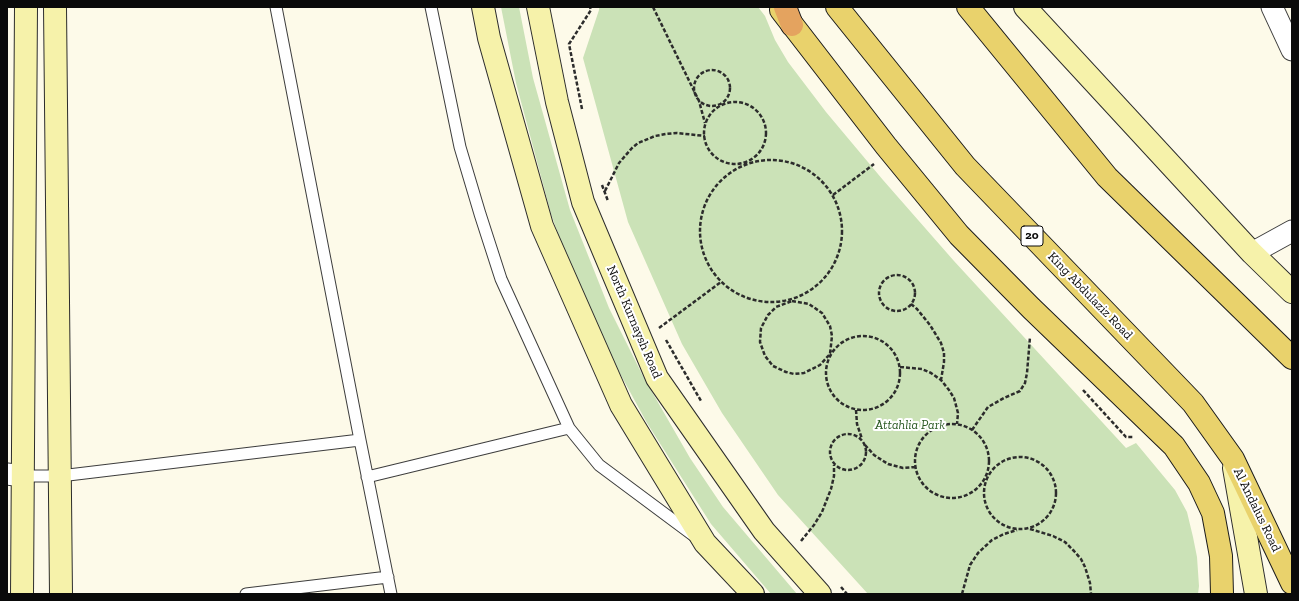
<!DOCTYPE html>
<html>
<head>
<meta charset="utf-8">
<style>
	body { margin:0 }
	#map { position:relative; width:1299px; height:601px; overflow:hidden; background:#fdfae9; font-family:"Zilla Slab",serif }
	canvas { display:block }
	.frame { position:absolute; inset:0; border:8px solid #0a0a0a; pointer-events:none }
</style>
</head>
<body>
<div id="map">
<canvas width="1299" height="601"></canvas>
<div class="frame"></div>
</div>
<script>
const ctx = document.querySelector('canvas').getContext('2d');
ctx.lineJoin = 'round';
function fill(path, color) {
  ctx.fillStyle = color;
  ctx.fill(path, 'evenodd');
}
function shape(rows) {
  const path = new Path2D();
  for (const r of rows) {
    if (r.length === 3) {
      path.moveTo(r[0] + r[2], r[1]);
      path.arc(r[0], r[1], r[2], 0, 2 * Math.PI);
      continue;
    }
    path.moveTo(r[0], r[1]);
    for (let i = 2; i < r.length; i += 2) path.lineTo(r[i], r[i + 1]);
  }
  return path;
}
function trace(path, color, width, dash) {
  ctx.strokeStyle = color;
  ctx.lineWidth = width;
  ctx.lineCap = dash ? 'butt' : 'round';
  ctx.setLineDash(dash || []);
  ctx.stroke(path);
}
function drawText(font, color, halo, rows, align = 'center') {
  ctx.font = font + ' "Zilla Slab",serif';
  ctx.lineWidth = 4;
  ctx.setLineDash([]);
  ctx.textBaseline = 'middle';
  ctx.strokeStyle = halo;
  ctx.fillStyle = color;
  for (const [text, x, y, turn = 0] of rows) {
    ctx.save();
    ctx.translate(x, y);
    ctx.rotate((+turn || 0) * Math.PI / 180);
    ctx.textAlign = isNaN(turn) ? turn : align;
    if (halo) ctx.strokeText(text, 0, 0);
    ctx.fillText(text, 0, 0);
    ctx.restore();
  }
}
fill(shape([
	[501,7,519,7,533,78,570,210,609,308,644,378,690,458,723,507,797,594,771,594,711,524,647,423,612,359,571,270,551,214,516,83],
	[599,7,758,7,765,16,775,40,788,62,826,112,883,180,954,261,1126,448,1136,443,1175,490,1187,512,1193,537,1197,557,1199,586,1198,594,868,594,778,495,722,413,682,344,628,222,583,58,599,10]
]), '#cbe2b7');
const lane = shape([
	[276,7,360,440,391,594],
	[431,7,460,147,480,214,501,279,569,428,599,465,693,535],
	[23,476,60,476,360,440],
	[367,477,569,428],
	[246,594,388,577]
]);
const street = shape([
	[1272,7,1292,50],
	[1252,253,1292,231],
	[7,474,23,476]
]);
const secondary = shape([
	[55,7,61,594],
	[483,7,489,38,542,226,621,405,705,543,753,594],
	[538,7,557,102,583,202,657,378,764,531,820,594],
	[1025,7,1252,253,1292,292],
	[1234,468,1256,594],
	[22,594,26,7]
]);
const primary = shape([
	[837,7,965,166,1193,403,1233,459,1292,583],
	[968,7,1107,177,1292,358],
	[781,10,886,146,959,235,1031,308,1174,446,1199,483,1213,513,1221,556,1222,594]
]);
const highway = shape([
	[785,7,792,25]
]);
trace(lane, '#3d3d3d', 13);
trace(street, '#3d3d3d', 23);
trace(secondary, '#2c2c2c', 24);
trace(primary, '#1b1b1b', 24);
trace(highway, '#1b1b1b', 24);
trace(shape([
	[653,7,699,101,705,123],
	[712,88,18],
	[735,133,31],
	[582,109,569,44,591,10,590,7],
	[771,231,71],
	[602,185,608,201],
	[605,191,619,163,632,148,638,143,655,136,666,134,677,133,705,136],
	[833,195,874,164],
	[897,293,18],
	[792,301,809,304,822,313,830,326,832,336,830,354,820,365,804,373,794,374,786,372,773,366,765,356,760,342,761,328,768,315,776,307,792,301],
	[911,304,917,309,930,325,941,343,944,353,944,362,941,380],
	[659,328,721,282],
	[863,373,37],
	[666,340,701,401],
	[900,367,922,369,931,373,941,380,949,390,954,398,958,413,957,424],
	[1083,390,1126,437,1133,437],
	[856,410,857,424,862,439],
	[952,461,37],
	[972,430,988,407,1004,398,1020,391,1025,383,1027,373,1030,337],
	[848,452,18],
	[865,445,874,455,888,464,903,468,915,467],
	[1020,493,36],
	[1030,529,1053,536,1065,542,1074,551,1081,559,1085,567,1090,583,1091,594],
	[801,541,814,525,822,512,831,489,834,476,834,465],
	[841,587,847,594],
	[962,594,970,565,978,553,992,540,1004,534,1017,530]
]), '#2c2c2c', 2.5, [4, 2]);
trace(lane, '#fff', 11);
trace(street, '#fff', 21);
trace(secondary, '#f6f2aa', 22);
trace(primary, '#e9d26c', 22);
trace(highway, '#e4a35f', 22);
for (const [x, y, w] of [
	[1032,236,22]
]) {
  const box = new Path2D();
  box.roundRect(x - w / 2, y - 10, w, 20, 3);
  ctx.fillStyle = '#fff';
  ctx.fill(box);
  trace(box, '#0a0a0a', 1);
}
drawText('bold 12px', '#0a0a0a', null, [
	["20",1032,236]
]);
drawText('13px', '#0a0a0a', '#fff', [
	["King Abdulaziz Road",1090,296,46],
	["North Kurnaysh Road",634,322,67],
	["Al Andalus Road",1257,510,64]
]);
drawText('italic 13px', '#2a5922', '#fff', [
	["Attahlia Park",910,425]
]);
</script>
</body>
</html>
